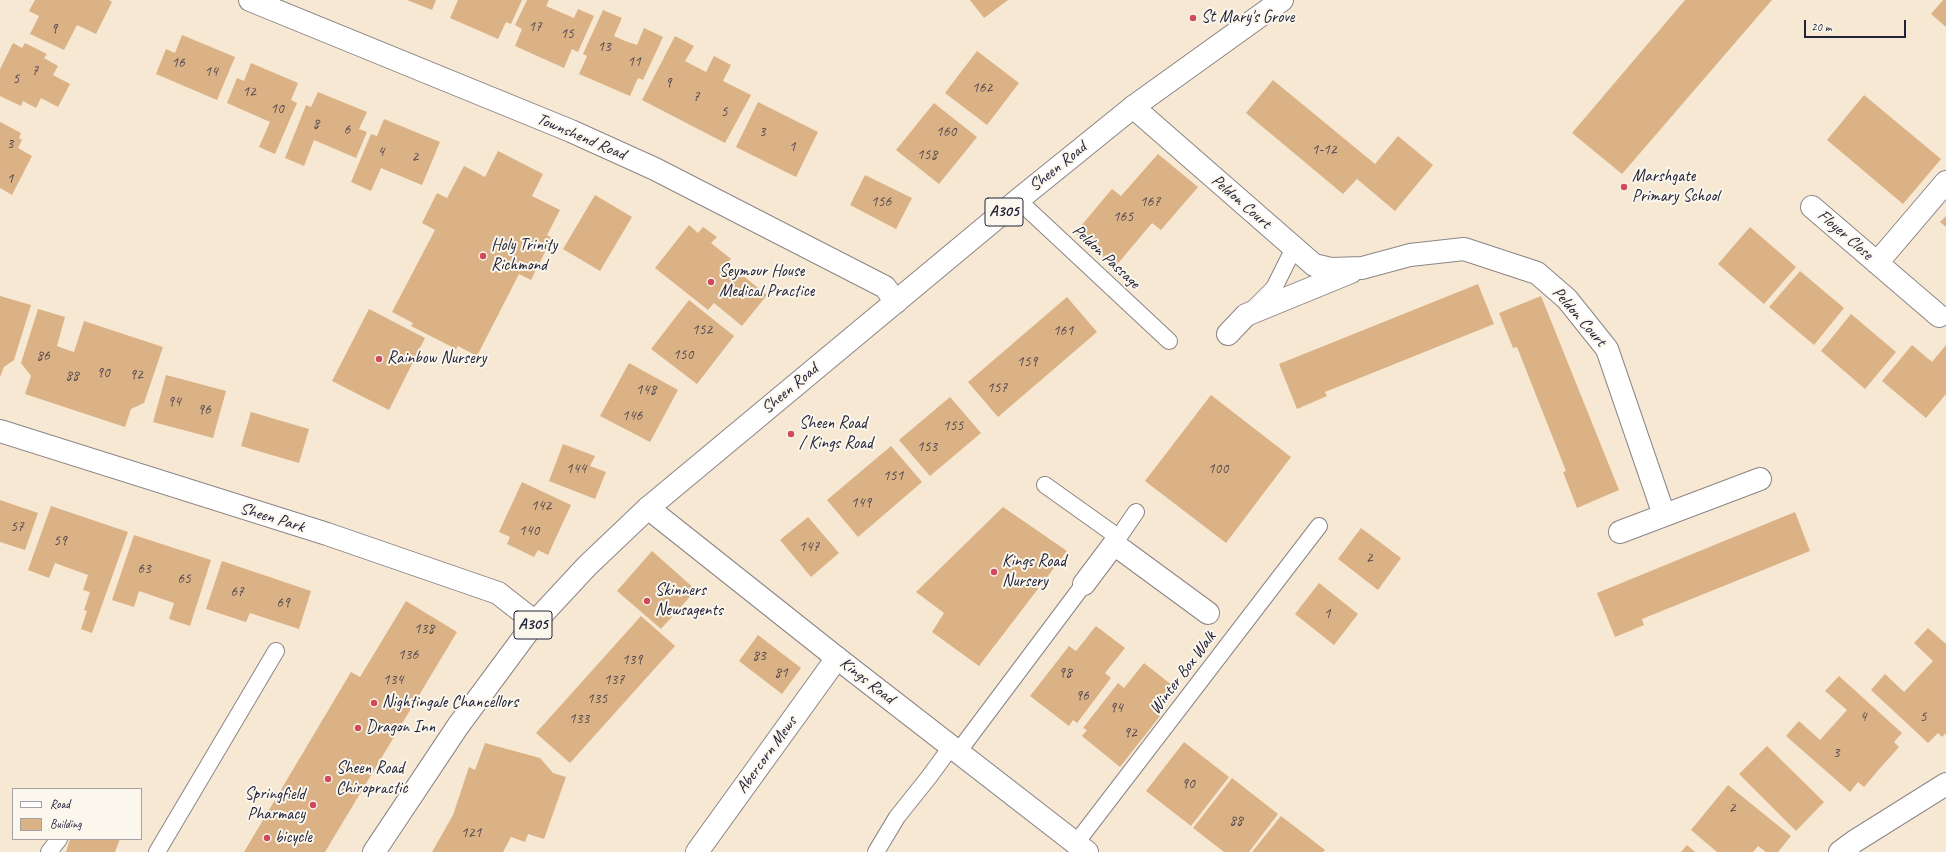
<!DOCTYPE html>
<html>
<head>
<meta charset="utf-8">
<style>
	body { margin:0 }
	#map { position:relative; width:1946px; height:852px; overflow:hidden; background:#f6e8d2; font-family:Caveat,sans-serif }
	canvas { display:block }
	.legend { position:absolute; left:12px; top:788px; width:130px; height:52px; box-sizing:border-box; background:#fbf7ec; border:1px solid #a4a2a5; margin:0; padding:5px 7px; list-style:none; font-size:12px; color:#22223b }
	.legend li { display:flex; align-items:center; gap:8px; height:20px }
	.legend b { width:20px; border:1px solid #a4a2a5 }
	.scale { position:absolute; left:1804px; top:20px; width:102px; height:18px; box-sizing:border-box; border:2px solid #22223b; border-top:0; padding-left:5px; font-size:12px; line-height:14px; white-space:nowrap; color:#22223b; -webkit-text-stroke:3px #fbf7ec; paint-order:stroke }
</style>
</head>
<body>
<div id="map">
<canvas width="1946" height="852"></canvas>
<ul class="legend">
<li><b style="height:5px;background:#fff"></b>Road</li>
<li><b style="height:11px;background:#dbb286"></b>Building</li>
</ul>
<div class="scale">20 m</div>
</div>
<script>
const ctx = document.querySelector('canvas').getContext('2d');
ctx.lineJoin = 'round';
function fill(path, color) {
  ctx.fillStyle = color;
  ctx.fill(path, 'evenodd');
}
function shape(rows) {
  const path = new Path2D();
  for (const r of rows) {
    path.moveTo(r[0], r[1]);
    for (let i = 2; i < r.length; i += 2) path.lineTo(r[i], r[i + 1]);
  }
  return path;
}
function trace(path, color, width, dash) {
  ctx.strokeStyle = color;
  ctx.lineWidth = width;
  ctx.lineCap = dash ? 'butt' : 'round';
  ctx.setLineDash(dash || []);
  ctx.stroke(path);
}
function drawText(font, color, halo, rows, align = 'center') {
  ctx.font = font + ' Caveat,sans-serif';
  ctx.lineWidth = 4;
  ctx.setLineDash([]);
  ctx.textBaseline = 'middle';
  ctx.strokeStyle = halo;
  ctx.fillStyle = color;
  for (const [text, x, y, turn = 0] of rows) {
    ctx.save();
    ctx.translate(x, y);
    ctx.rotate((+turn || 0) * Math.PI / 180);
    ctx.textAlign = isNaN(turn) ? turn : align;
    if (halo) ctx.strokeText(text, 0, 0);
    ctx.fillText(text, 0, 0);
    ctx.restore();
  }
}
fill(shape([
	[35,0,109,0,112,2,96,34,77,25,64,50,30,34,39,16,29,11],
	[407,0,436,0,432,10],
	[458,0,522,0,511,24,506,22,498,39,450,18],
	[527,0,549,0,546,6,574,18,578,9,594,16,578,52,572,49,564,68,515,46,522,29,515,25],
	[970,0,1008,0,984,18],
	[1685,0,1772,0,1622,174,1572,133],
	[1943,0,1946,0,1946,27,1931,14],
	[603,10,622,18,614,36,625,41,637,45,644,28,663,37,643,80,638,78,630,96,579,74,587,56,583,54],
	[182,35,235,57,217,100,156,74,166,49,175,53],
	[675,36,694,46,685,61,706,72,714,56,731,65,723,81,751,95,725,143,642,100],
	[13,43,22,48,25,43,47,54,44,58,58,66,53,75,70,84,58,107,41,98,36,108,23,101,21,106,0,96,0,69],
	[977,51,1019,83,987,125,945,93],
	[251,63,298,83,291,100,297,103,275,154,259,147,270,122,227,103,237,78,244,81],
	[1273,80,1375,164,1398,136,1433,165,1395,211,1357,179,1343,194,1246,113],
	[318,92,367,112,359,129,367,132,356,158,314,140,304,166,285,158,306,105,311,107],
	[1864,95,1941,159,1903,204,1827,140],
	[758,102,818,132,796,177,736,147],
	[934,103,977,137,939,184,896,150],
	[384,119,440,142,422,185,381,168,371,191,351,182,371,134,377,136],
	[0,122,21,133,19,138,22,140,18,148,32,156,12,195,0,188],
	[498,151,543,174,532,196,560,210,547,235,552,238,531,280,519,274,477,356,458,346,456,349,411,326,413,323,392,312,435,230,422,223,437,193,447,198,464,166,485,177],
	[1158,154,1198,187,1161,230,1152,223,1115,267,1075,233,1112,189,1121,196],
	[865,175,912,198,896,229,850,205],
	[595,195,632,217,600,271,563,249],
	[1946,216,1946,227,1940,222],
	[689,225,698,233,703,227,717,237,711,243,731,259,727,263,767,295,742,326,714,303,708,310,655,268],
	[1750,227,1796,267,1764,304,1718,264],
	[1800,271,1844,308,1814,345,1769,307],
	[1478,284,1494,324,1325,392,1327,396,1297,409,1279,364],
	[0,296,31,305,14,360,4,367,0,377],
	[1541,296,1619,490,1577,508,1563,472,1566,471,1517,347,1513,348,1499,313],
	[1067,297,1097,332,998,417,968,382],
	[689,300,734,336,697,384,651,349],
	[38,309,65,317,57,346,65,349,74,352,84,321,163,347,144,403,131,409,125,427,25,394,31,376,21,363],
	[369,309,425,338,389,410,332,381],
	[1851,314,1896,352,1865,389,1821,351],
	[1912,345,1932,362,1946,345,1946,394,1926,418,1882,381],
	[629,363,678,390,650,442,600,416],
	[166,375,226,391,213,438,153,422],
	[1211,395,1291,457,1226,543,1145,481],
	[950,397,981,433,930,476,899,440],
	[251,412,309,429,299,463,241,446],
	[563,444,595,456,590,466,606,472,595,499,549,481],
	[891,446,922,482,858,537,827,500],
	[522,482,571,505,548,555,538,550,534,557,507,544,510,537,499,532],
	[0,500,38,513,25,550,0,542],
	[51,506,128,532,92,633,81,629,87,611,84,610,90,592,83,590,88,575,55,563,49,578,28,570],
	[1003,507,1067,551,979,666,932,632,944,613,916,592],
	[1795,512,1810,551,1642,619,1644,625,1615,637,1597,593],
	[808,517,839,553,811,577,780,540],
	[1361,528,1401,558,1378,590,1338,559],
	[134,535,211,560,190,626,169,619,174,603,139,591,134,607,112,600],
	[652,551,696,590,661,629,617,591],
	[222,561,311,591,299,629,250,613,246,622,206,609],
	[1319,583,1358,614,1334,645,1295,614],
	[406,601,457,632,325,852,244,852,351,672,360,677],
	[641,616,675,646,570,763,536,733],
	[1096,626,1125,648,1105,673,1111,678,1077,723,1073,720,1069,726,1030,696,1069,646,1076,651],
	[1928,628,1946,644,1946,733,1942,737,1938,733,1928,743,1871,690,1885,674,1904,692,1933,661,1914,643],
	[758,635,801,668,782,694,739,661],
	[1144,663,1173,686,1153,711,1160,716,1120,767,1082,736,1087,730,1083,728,1118,683,1124,688],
	[1839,676,1902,733,1894,742,1899,747,1881,767,1864,787,1858,782,1850,792,1786,736,1799,721,1820,740,1847,710,1825,691],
	[1184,742,1229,777,1191,826,1146,791],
	[485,743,540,758,553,773,566,777,544,839,528,834,525,842,511,837,503,852,432,852,453,815,469,767,475,770],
	[1767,746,1824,802,1796,831,1739,774],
	[1232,778,1278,814,1249,852,1224,852,1193,828],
	[1728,785,1791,836,1778,852,1766,852,1758,846,1753,852,1717,852,1691,830],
	[1281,816,1325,850,1323,852,1252,852],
	[70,839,120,839,115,852,66,852],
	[1687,845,1695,852,1681,852]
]), '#dbb286');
const service = shape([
	[1018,200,1169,341],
	[1252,310,1274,288,1294,248],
	[1045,485,1118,537],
	[1114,544,1136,512],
	[958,752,1084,584],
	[1076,843,1319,526],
	[49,852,59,839],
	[157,852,276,651],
	[876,852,897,817,929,777,951,747]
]);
const minor = shape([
	[250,0,571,131,655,169,885,287,896,302],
	[1133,107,1314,265,1331,269,1362,268,1410,255,1464,249,1537,273,1567,299,1607,349,1664,515],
	[1812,207,1939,316],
	[1877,263,1946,182],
	[1228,334,1246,315,1351,272],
	[0,431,327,534,498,593,535,622],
	[1620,532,1760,479],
	[1084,584,1114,544,1208,613],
	[697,852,837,658],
	[1840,852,1855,841,1946,784]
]);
const tertiary = shape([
	[648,508,837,658,1087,852]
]);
const primary = shape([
	[374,852,458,726,535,622,587,566,648,508,1018,200,1133,107,1282,0]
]);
trace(service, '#8c8586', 18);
trace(minor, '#8c8586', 24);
trace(tertiary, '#8c8586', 24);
trace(primary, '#8c8586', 24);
trace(service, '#fff', 16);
trace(minor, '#fff', 22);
trace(tertiary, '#fff', 22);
trace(primary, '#fff', 22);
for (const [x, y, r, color] of [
	[1193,18,4,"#d1495b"],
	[1624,187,4,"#d1495b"],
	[483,256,4,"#d1495b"],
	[711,282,4,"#d1495b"],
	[379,359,4,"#d1495b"],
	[791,434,4,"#d1495b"],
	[994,572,4,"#d1495b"],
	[647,601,4,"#d1495b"],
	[374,703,4,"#d1495b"],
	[358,728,4,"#d1495b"],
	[328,779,4,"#d1495b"],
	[313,805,4,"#d1495b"],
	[267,838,4,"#d1495b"]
]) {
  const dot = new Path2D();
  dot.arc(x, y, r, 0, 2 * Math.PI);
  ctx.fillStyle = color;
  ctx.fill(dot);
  trace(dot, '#fbf7ec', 1.5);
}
drawText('15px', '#50464e', null, [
	["17",535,27],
	["9",54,29],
	["15",567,34],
	["13",604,47],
	["11",634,62],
	["16",178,63],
	["7",35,71],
	["14",211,72],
	["5",16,79],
	["9",668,83],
	["162",982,88],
	["12",249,92],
	["7",696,97],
	["10",277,109],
	["5",724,112],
	["8",316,124],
	["6",347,130],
	["3",762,132],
	["160",946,132],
	["3",10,144],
	["1",792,147],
	["1-12",1324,150],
	["4",381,152],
	["158",927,155],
	["2",415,157],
	["1",10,179],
	["156",881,202],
	["167",1150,202],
	["165",1123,217],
	["152",702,330],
	["161",1063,331],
	["150",683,355],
	["86",43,356],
	["159",1027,362],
	["90",103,373],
	["92",136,375],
	["88",72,376],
	["157",997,388],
	["148",646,390],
	["94",174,402],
	["96",204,410],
	["146",632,416],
	["155",953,426],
	["153",927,447],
	["144",576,469],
	["100",1218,469],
	["151",893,476],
	["149",861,503],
	["142",541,506],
	["57",17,527],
	["140",529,531],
	["59",60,541],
	["147",809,547],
	["2",1369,558],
	["63",144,569],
	["65",184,579],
	["67",237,592],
	["69",283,603],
	["1",1327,614],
	["138",424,629],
	["136",408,655],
	["83",759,656],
	["139",632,660],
	["81",781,673],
	["98",1065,673],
	["134",393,680],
	["137",614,680],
	["96",1082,696],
	["135",597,699],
	["94",1116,708],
	["4",1863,717],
	["5",1923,717],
	["133",579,719],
	["92",1130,733],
	["3",1836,753],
	["90",1188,784],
	["2",1732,808],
	["88",1236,821],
	["121",471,833]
]);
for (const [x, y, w] of [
	[1004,212,38],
	[533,625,38]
]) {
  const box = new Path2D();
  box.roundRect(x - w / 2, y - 14, w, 28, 3);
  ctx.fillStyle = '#fbf7ec';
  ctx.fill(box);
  trace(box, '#22223b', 1);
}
drawText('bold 16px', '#22223b', null, [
	["A305",1004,212],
	["A305",533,625]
]);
drawText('17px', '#22223b', '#fbf7ec', [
	["St Mary's Grove",1201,18],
	["Marshgate",1632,177],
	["Primary School",1632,197],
	["Holy Trinity",491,246],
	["Richmond",491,266],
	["Seymour House",719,272],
	["Medical Practice",719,292],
	["Rainbow Nursery",387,359],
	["Sheen Road",799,424],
	["/ Kings Road",799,444],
	["Kings Road",1002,562],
	["Nursery",1002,582],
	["Skinners",655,591],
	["Newsagents",655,611],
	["Nightingale Chancellors",382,703],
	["Dragon Inn",366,728],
	["Sheen Road",336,769],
	["Chiropractic",336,789],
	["Springfield",305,795,"right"],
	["Pharmacy",305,815,"right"],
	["bicycle",275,838]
], 'left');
drawText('17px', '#22223b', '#fbf7ec', [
	["Townshend Road",581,137,23],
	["Sheen Road",1058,167,-39],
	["Peldon Court",1241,202,41],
	["Floyer Close",1845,235,41],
	["Peldon Passage",1106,257,43],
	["Peldon Court",1579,317,49],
	["Sheen Road",790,389,-40],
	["Sheen Park",272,518,17],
	["Winter Box Walk",1183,673,-53],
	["Kings Road",867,681,38],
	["Abercorn Mews",767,755,-54]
]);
</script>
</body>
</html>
